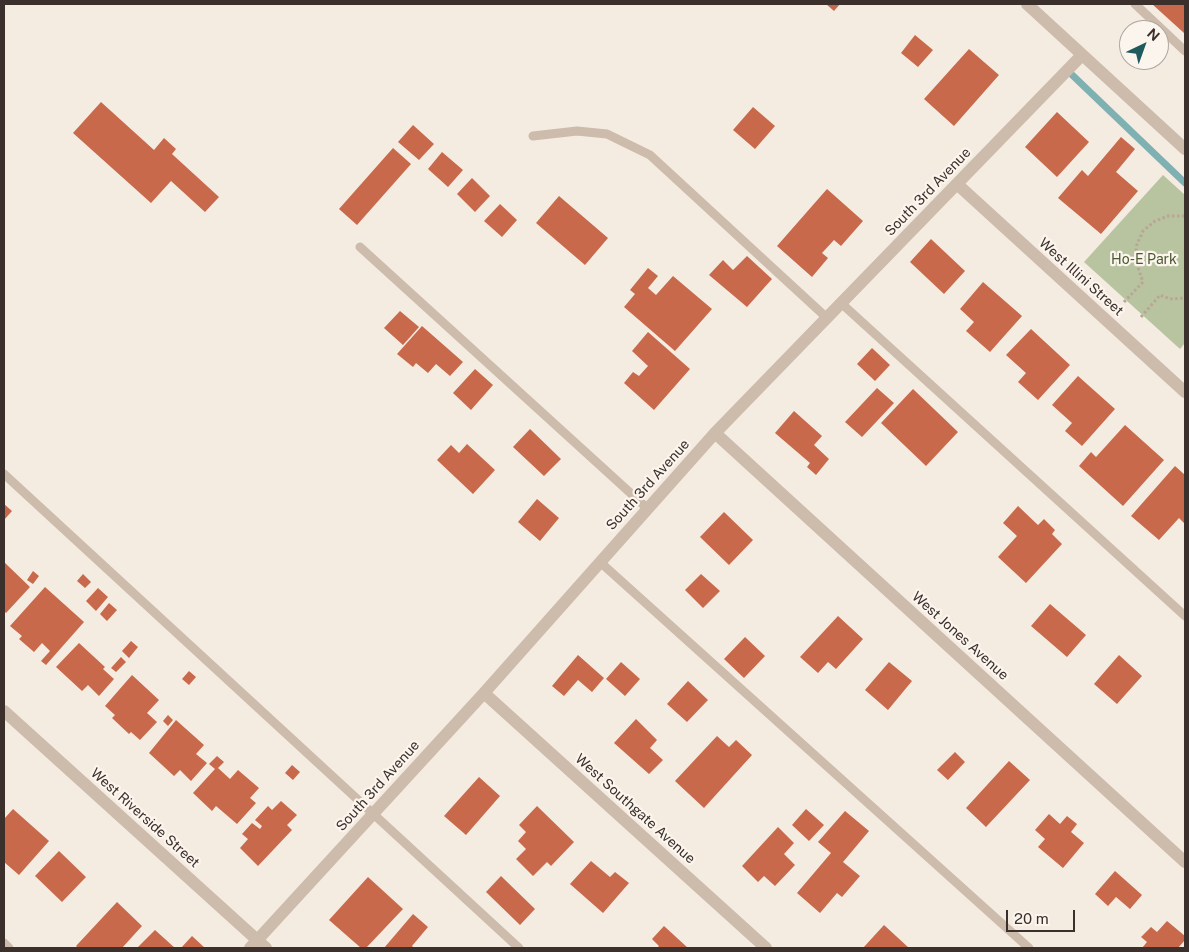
<!DOCTYPE html>
<html>
<head>
<meta charset="utf-8">
<style>
	body { margin:0 }
	#map { position:relative; width:1189px; height:952px; overflow:hidden; background:#f4ebe1; font-family:"Public Sans",sans-serif }
	canvas { display:block }
	.frame { position:absolute; inset:0; border:5px solid #3b302b; pointer-events:none }
	.north { position:absolute; left:1119px; top:20px; width:50px; height:50px; box-sizing:border-box; background:#fbf5ee; border:1px solid #aea6a0; border-radius:50%; rotate:42deg; font-size:14px; font-weight:700; line-height:20px; text-align:center; color:#3b302b }
	.north::after { content:''; display:block; margin:auto; width:18px; height:22px; background:#1f5a5e; clip-path:polygon(50% 0,100% 100%,50% 72%,0 100%) }
	.scale { position:absolute; left:1006px; top:910px; width:69px; height:22px; box-sizing:border-box; border:2px solid #3b302b; border-top:0; padding-left:6px; font-size:15px; line-height:18px; white-space:nowrap; color:#3b302b; -webkit-text-stroke:4px #fbf5ee; paint-order:stroke }
</style>
</head>
<body>
<div id="map">
<canvas width="1189" height="952"></canvas>
<div class="frame"></div>
<div class="north">N</div>
<div class="scale">20 m</div>
</div>
<script>
const ctx = document.querySelector('canvas').getContext('2d');
ctx.lineJoin = 'round';
function fill(path, color) {
  ctx.fillStyle = color;
  ctx.fill(path, 'evenodd');
}
function shape(rows) {
  const path = new Path2D();
  for (const r of rows) {
    path.moveTo(r[0], r[1]);
    for (let i = 2; i < r.length; i += 2) path.lineTo(r[i], r[i + 1]);
  }
  return path;
}
function trace(path, color, width, dash) {
  ctx.strokeStyle = color;
  ctx.lineWidth = width;
  ctx.lineCap = dash ? 'butt' : 'round';
  ctx.setLineDash(dash || []);
  ctx.stroke(path);
}
function drawText(font, color, halo, rows, align = 'center') {
  ctx.font = font + ' "Public Sans",sans-serif';
  ctx.lineWidth = 4.5;
  ctx.setLineDash([]);
  ctx.textBaseline = 'middle';
  ctx.strokeStyle = halo;
  ctx.fillStyle = color;
  for (const [text, x, y, turn = 0] of rows) {
    ctx.save();
    ctx.translate(x, y);
    ctx.rotate((+turn || 0) * Math.PI / 180);
    ctx.textAlign = isNaN(turn) ? turn : align;
    if (halo) ctx.strokeText(text, 0, 0);
    ctx.fillText(text, 0, 0);
    ctx.restore();
  }
}
fill(shape([
	[1163,175,1185,195,1185,343,1180,349,1084,262]
]), '#b8c4a0');
trace(shape([
	[1067,70,1185,183]
]), '#7fb0b2', 7);
fill(shape([
	[826,4,840,4,834,11],
	[1152,4,1185,4,1185,32,1184,33],
	[915,35,933,50,918,67,901,53],
	[969,49,999,75,954,126,924,99],
	[101,102,154,150,164,138,176,149,172,154,219,197,205,212,171,181,151,203,73,133],
	[753,107,775,126,755,149,733,130],
	[1057,112,1089,142,1057,177,1025,147],
	[413,125,434,144,419,160,398,142],
	[1121,137,1135,149,1116,172,1138,191,1101,234,1058,198,1082,170,1088,176],
	[393,148,411,164,357,225,339,209],
	[442,152,463,170,448,187,428,169],
	[472,178,490,196,475,212,457,194],
	[827,189,863,221,841,246,834,240,822,253,828,258,812,277,777,246],
	[559,196,608,238,585,265,536,223],
	[500,204,517,220,502,237,484,221],
	[931,239,965,271,944,294,910,262],
	[747,256,772,279,747,307,709,275,723,260,733,270],
	[648,268,658,276,648,288,656,295,673,276,712,309,675,351,624,307,635,294,630,290],
	[983,282,1022,316,990,352,966,331,974,322,960,309],
	[400,311,419,327,403,345,384,328],
	[422,326,463,362,450,376,436,364,428,373,416,363,413,367,397,354],
	[1031,329,1070,365,1038,400,1018,382,1026,373,1006,355],
	[648,332,690,369,654,410,624,383,633,372,639,376,648,366,632,351],
	[872,348,890,365,875,381,857,364],
	[475,369,493,385,471,410,453,393],
	[1078,376,1115,409,1082,446,1065,431,1072,423,1052,405],
	[877,388,894,403,862,437,845,422],
	[913,389,958,432,926,466,881,423],
	[794,411,822,436,814,445,829,459,816,475,807,467,810,463,775,433],
	[1125,425,1164,460,1123,506,1079,466,1091,452,1096,457],
	[530,429,561,459,544,476,513,447],
	[467,444,495,470,473,494,437,460,451,445,459,453],
	[1175,466,1185,475,1185,524,1179,518,1159,540,1131,516],
	[537,499,559,518,540,541,518,522],
	[4,504,12,511,4,520],
	[1018,506,1038,525,1044,519,1055,530,1052,534,1062,544,1026,583,998,557,1017,536,1003,523],
	[724,512,753,540,729,565,700,537],
	[4,562,30,587,6,613,4,611],
	[33,571,39,576,33,584,27,580],
	[83,574,91,582,85,588,77,581],
	[701,574,720,591,703,608,685,590],
	[45,587,84,622,46,665,41,661,50,651,42,643,34,652,19,639,22,636,10,626],
	[98,588,108,597,96,611,86,601],
	[109,603,117,610,107,621,100,614],
	[1050,604,1086,635,1067,657,1031,626],
	[838,616,863,639,836,669,828,662,818,673,800,657],
	[745,637,765,656,744,678,724,659],
	[131,641,138,647,129,658,122,651],
	[79,643,105,667,103,669,114,679,99,696,88,685,82,691,56,667],
	[578,655,604,678,592,692,578,680,564,696,552,686],
	[1119,655,1142,676,1117,704,1094,684],
	[121,657,126,662,116,672,111,668],
	[621,662,640,679,625,696,606,679],
	[889,662,912,681,888,710,865,690],
	[189,671,196,677,189,685,182,679],
	[132,675,159,700,147,713,157,722,140,740,131,732,129,734,112,718,115,715,105,706],
	[688,681,708,700,687,722,667,704],
	[168,715,173,720,168,726,163,721],
	[636,719,657,740,650,748,663,760,649,774,614,743],
	[176,720,204,745,196,754,207,763,191,781,180,770,174,776,149,753],
	[717,736,729,747,736,740,752,755,704,808,675,781],
	[955,752,965,762,948,780,937,770],
	[217,756,224,762,218,768,230,779,238,770,259,788,250,798,256,803,237,824,216,806,212,811,193,793,215,769,209,764],
	[1009,761,1030,780,986,827,966,808],
	[292,765,300,772,293,780,285,773],
	[479,777,500,796,466,835,444,816],
	[281,801,297,815,287,825,292,830,258,866,240,848,248,839,242,834,252,823,260,829,262,826,255,820,268,806,272,810],
	[537,806,574,842,551,866,547,862,533,876,516,859,526,849,518,841,526,832,519,825],
	[13,809,49,841,19,875,4,862,4,819],
	[806,809,824,825,809,841,792,825],
	[845,811,869,831,843,862,860,876,842,897,837,893,820,913,797,893,831,853,818,842],
	[1049,814,1060,824,1067,816,1077,824,1071,832,1084,843,1063,868,1038,847,1045,839,1035,830],
	[778,827,794,843,784,854,795,865,775,886,764,876,758,882,742,866],
	[59,851,86,877,62,902,35,876],
	[591,861,610,877,615,872,629,883,603,913,570,884],
	[1115,871,1142,895,1130,909,1116,897,1108,906,1095,894],
	[501,876,535,909,520,925,486,892],
	[368,877,403,909,366,948,361,948,329,920],
	[117,902,142,926,122,948,78,948,76,946],
	[413,914,428,927,412,946,414,948,384,948],
	[1167,921,1185,936,1185,940,1178,948,1142,948,1147,942,1141,937,1151,927,1157,932],
	[884,925,909,948,863,948],
	[664,926,688,948,657,948,659,946,652,939],
	[155,930,175,948,137,948],
	[192,936,205,948,181,948]
]), '#c8694b');
trace(shape([
	[1124,302,1143,282,1135,259,1137,244,1143,231,1155,221,1168,216,1185,216],
	[1141,317,1160,295,1170,299,1185,298]
]), '#b9a596', 3, [2.5, 2.5]);
trace(shape([
	[1135,4,1185,51],
	[533,136,577,131,607,134,650,155,827,318],
	[360,247,648,509],
	[841,303,1185,616],
	[4,474,519,948],
	[600,562,1029,948],
	[4,943,9,948]
]), '#cdbbac', 9);
trace(shape([
	[1027,4,1185,149],
	[957,184,1185,392],
	[715,433,1185,862],
	[484,693,766,948],
	[4,711,266,948],
	[250,948,484,693,715,433,1082,55]
]), '#cdbbac', 12);
drawText('14px', '#3b302b', '#fbf5ee', [
	["South 3rd Avenue",928,192,-46],
	["West Illini Street",1081,277,42],
	["South 3rd Avenue",648,485,-48],
	["West Jones Avenue",960,636,42],
	["South 3rd Avenue",378,786,-48],
	["West Southgate Avenue",635,809,42],
	["West Riverside Street",145,818,42]
]);
drawText('14px', '#4a5a2e', '#fbf5ee', [
	["Ho-E Park",1144,260]
]);
</script>
</body>
</html>
